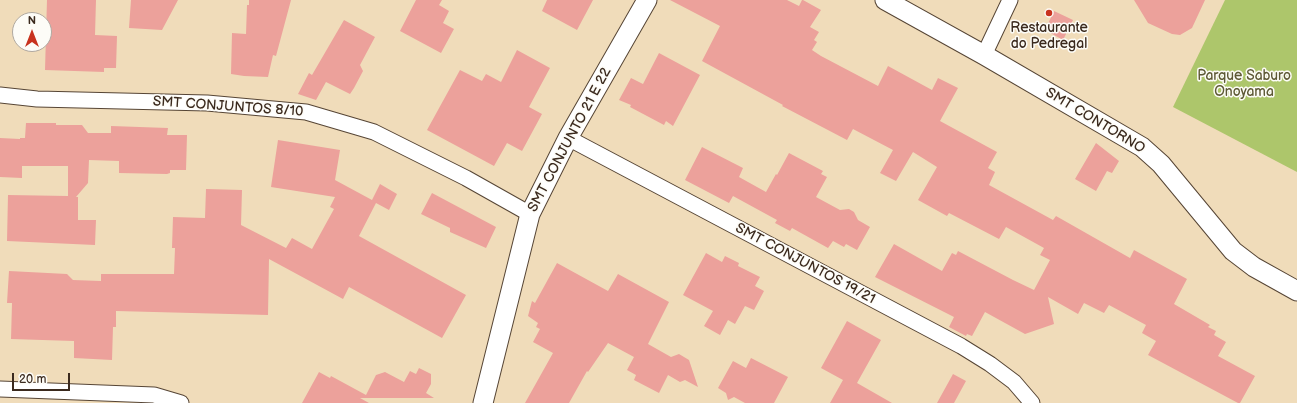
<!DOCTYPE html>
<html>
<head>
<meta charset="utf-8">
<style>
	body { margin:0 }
	#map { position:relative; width:1297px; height:403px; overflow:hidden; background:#f0dcba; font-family:"Balsamiq Sans",sans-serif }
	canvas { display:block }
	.north { position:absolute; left:12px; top:12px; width:40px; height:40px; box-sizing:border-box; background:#fdfcf7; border:1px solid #afa8a0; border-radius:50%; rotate:0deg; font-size:11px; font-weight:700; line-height:16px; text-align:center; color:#3b2a1e }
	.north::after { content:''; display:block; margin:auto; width:14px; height:18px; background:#c8321e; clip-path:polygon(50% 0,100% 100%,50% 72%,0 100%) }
	.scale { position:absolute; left:12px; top:373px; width:58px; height:18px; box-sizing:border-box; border:2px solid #3b2a1e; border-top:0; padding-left:5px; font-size:12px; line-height:14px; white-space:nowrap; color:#3b2a1e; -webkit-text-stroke:3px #fdfcf7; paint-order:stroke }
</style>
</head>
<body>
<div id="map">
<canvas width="1297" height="403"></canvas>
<div class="north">N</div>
<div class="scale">20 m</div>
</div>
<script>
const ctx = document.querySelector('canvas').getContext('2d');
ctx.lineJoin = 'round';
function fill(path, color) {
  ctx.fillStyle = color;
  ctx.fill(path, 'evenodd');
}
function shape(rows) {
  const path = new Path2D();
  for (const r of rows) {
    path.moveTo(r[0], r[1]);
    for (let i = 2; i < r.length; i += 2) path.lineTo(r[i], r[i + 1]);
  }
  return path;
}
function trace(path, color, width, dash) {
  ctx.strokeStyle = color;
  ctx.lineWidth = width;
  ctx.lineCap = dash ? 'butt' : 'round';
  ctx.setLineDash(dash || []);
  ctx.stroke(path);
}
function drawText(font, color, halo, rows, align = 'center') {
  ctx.font = font + ' "Balsamiq Sans",sans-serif';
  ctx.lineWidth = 3;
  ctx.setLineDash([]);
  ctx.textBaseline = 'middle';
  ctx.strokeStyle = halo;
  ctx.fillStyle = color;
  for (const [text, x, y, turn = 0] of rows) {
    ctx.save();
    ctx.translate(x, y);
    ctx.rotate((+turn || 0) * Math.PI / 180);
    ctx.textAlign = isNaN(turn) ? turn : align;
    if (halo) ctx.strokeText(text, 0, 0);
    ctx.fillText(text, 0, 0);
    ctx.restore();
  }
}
fill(shape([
	[1225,0,1297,0,1297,172,1173,107]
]), '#adc66b');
fill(shape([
	[47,0,96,0,95,35,117,36,116,68,104,68,104,72,45,70],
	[131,0,178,0,162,30,129,28],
	[249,0,291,0,276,56,273,55,268,77,244,76,231,74,232,33,246,34,247,5,249,5],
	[416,0,442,0,439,5,449,11,443,23,454,29,441,53,400,31],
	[547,0,593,0,577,30,542,11],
	[670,0,787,0,799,6,802,0,803,0,821,10,810,27,819,32,814,40,817,42,812,50,821,56,878,86,888,66,932,90,938,78,958,88,940,121,997,152,988,168,995,172,989,185,1053,220,1056,216,1130,258,1134,250,1187,279,1174,304,1210,325,1208,327,1216,331,1214,335,1226,342,1218,356,1255,376,1240,403,1238,403,1148,355,1156,341,1142,333,1146,325,1109,305,1104,313,1084,303,1078,314,1048,297,1054,324,1025,334,985,312,972,336,967,334,966,336,949,327,954,317,875,277,894,244,942,271,952,253,956,255,958,251,1013,280,1034,290,1050,260,1040,255,1044,248,1006,227,999,239,949,213,947,216,918,200,937,167,913,152,896,181,880,173,893,150,853,129,847,140,782,106,783,105,702,61,720,26],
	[1134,0,1205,0,1192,28,1180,35,1172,34,1148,23],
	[1054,11,1073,20,1063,40,1045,30],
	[344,20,375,37,360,65,363,71,354,88,350,94,326,82,316,100,298,94,309,73,312,75],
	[517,50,550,68,529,107,542,114,522,151,507,143,494,166,427,130,460,70,482,81,486,74,501,82],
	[659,53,700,75,673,126,666,121,664,125,630,107,631,105,619,100,631,78,643,84],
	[26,123,56,123,56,125,82,125,88,133,111,133,111,126,168,128,167,135,187,135,186,170,170,170,170,173,167,174,119,173,119,161,89,160,88,183,76,197,78,197,78,220,96,220,95,245,7,241,8,195,68,196,68,166,22,166,22,178,0,177,0,138,20,139,20,138,25,138],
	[278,140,340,150,335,180,372,200,380,184,397,194,389,210,376,203,359,236,466,295,442,338,349,287,343,299,269,259,268,315,116,311,116,327,113,327,112,360,74,358,74,341,11,339,12,303,7,303,9,271,67,274,73,280,101,281,101,274,174,274,175,248,172,248,173,217,205,218,206,189,242,190,241,225,286,248,292,238,312,249,334,209,330,207,335,197,271,187],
	[1096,143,1119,161,1112,173,1107,171,1096,191,1075,179],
	[702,147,743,168,739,177,766,192,776,174,777,175,789,153,823,171,821,174,827,177,816,197,840,210,849,209,854,212,858,220,870,227,857,250,846,244,844,247,833,241,828,248,792,228,790,231,775,223,777,220,733,196,729,203,685,180],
	[432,193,496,227,486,248,450,232,450,228,421,214],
	[706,253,722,262,725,256,739,263,738,266,760,277,755,286,764,291,754,310,745,306,735,324,728,320,720,335,704,326,713,311,683,295],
	[557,263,608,291,618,274,669,302,648,344,671,357,679,354,689,360,698,387,685,380,680,382,668,375,659,393,634,380,636,375,627,370,634,357,608,343,588,372,587,371,569,403,525,403,553,353,533,342,540,329,536,327,538,323,528,316,532,301,535,303],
	[847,321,881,340,857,383,892,403,830,403,843,380,821,368],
	[751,358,788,377,774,403,745,403,734,397,728,400,726,393,718,388,733,361,746,368],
	[419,368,431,374,431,384,426,393,434,398,360,398,369,403,302,403,319,372,330,378,331,376,366,395,376,375,385,372,404,382,410,371,416,374],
	[953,374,966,381,954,403,937,403]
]), '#eca19b');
const minor = shape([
	[984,55,1010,0],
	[0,95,37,99,207,103,306,112,374,132,466,178,530,214],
	[568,138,961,346,990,364,1014,382,1032,403],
	[0,389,154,395,181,403]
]);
const tertiary = shape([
	[885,0,984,55,1142,147,1161,164,1233,251,1254,267,1297,291],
	[483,403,530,214,568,138,647,0]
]);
trace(minor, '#564535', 17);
trace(tertiary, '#564535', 21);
trace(minor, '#fff', 15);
trace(tertiary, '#fff', 19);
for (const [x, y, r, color] of [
	[1049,13,4,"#c8321e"]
]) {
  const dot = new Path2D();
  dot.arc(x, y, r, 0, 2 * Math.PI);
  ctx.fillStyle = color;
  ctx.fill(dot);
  trace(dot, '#fdfcf7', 1.5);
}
drawText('14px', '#3b2a1e', '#fdfcf7', [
	["Restaurante",1049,28],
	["do Pedregal",1049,44]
]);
drawText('14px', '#5d5935', '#fdfcf7', [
	["Parque Saburo",1244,76],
	["Onoyama",1244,92]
]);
drawText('14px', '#3b2a1e', '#fdfcf7', [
	["SMT CONJUNTOS 8/10",228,107,4],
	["SMT CONTORNO",1095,121,31],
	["SMT CONJUNTO 21 E 22",570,140,-62],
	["SMT CONJUNTOS 19/21",805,264,28]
]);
</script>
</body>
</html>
